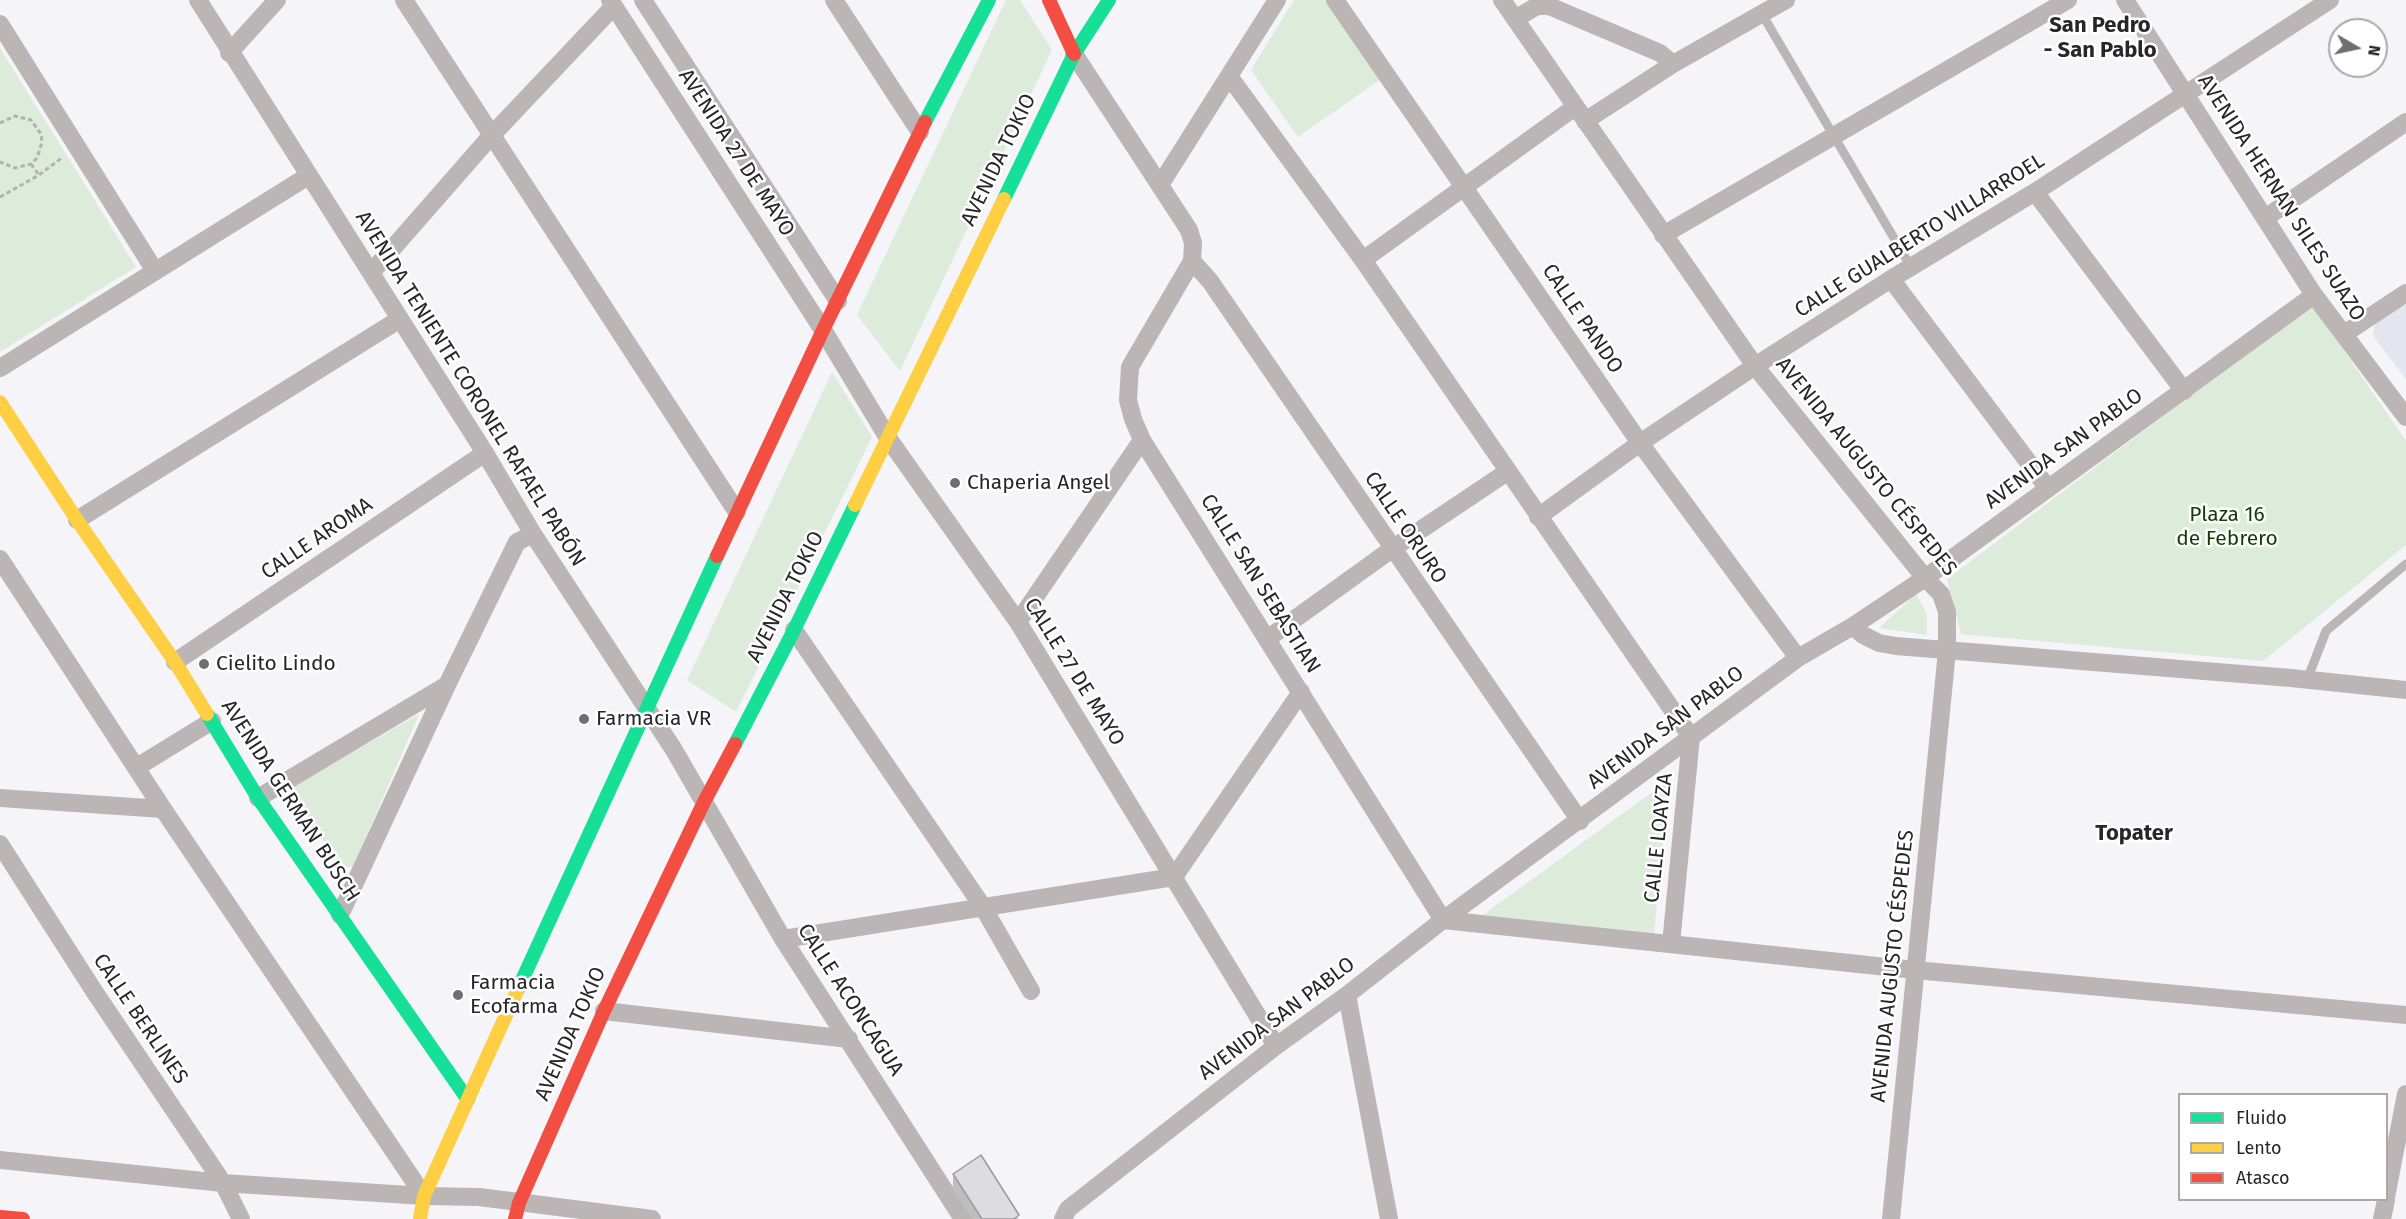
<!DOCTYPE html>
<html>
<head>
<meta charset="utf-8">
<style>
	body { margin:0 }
	#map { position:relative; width:2406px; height:1219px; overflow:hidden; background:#f4f4f9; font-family:"Fira Sans",sans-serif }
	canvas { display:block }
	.legend { position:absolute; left:2178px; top:1093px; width:210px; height:108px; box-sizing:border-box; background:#fff; border:2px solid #a9a9aa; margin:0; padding:8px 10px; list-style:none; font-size:18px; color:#27272a }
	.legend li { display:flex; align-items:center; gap:12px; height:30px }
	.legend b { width:30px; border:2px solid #a9a9aa }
	.north { position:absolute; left:2328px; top:18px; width:60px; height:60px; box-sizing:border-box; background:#fff; border:2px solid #a9a9aa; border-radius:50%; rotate:99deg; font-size:16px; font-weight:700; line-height:24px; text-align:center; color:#27272a }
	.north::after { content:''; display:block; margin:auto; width:21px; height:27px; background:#6f6f72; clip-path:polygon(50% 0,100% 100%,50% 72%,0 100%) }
</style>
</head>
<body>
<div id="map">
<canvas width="2406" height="1219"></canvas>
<ul class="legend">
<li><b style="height:8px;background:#16e098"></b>Fluido</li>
<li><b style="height:8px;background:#ffcf43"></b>Lento</li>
<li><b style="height:8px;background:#f24e42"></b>Atasco</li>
</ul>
<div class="north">N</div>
</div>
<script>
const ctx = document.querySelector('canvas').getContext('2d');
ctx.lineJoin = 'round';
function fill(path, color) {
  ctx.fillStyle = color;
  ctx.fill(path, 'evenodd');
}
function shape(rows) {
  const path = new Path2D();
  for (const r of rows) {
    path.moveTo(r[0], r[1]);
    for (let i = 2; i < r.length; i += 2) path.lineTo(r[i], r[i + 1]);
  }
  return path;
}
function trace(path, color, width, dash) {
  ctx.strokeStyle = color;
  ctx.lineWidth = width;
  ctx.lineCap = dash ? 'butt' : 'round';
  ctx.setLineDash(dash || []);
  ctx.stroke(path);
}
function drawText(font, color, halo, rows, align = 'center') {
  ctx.font = font + ' "Fira Sans",sans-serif';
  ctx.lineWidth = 5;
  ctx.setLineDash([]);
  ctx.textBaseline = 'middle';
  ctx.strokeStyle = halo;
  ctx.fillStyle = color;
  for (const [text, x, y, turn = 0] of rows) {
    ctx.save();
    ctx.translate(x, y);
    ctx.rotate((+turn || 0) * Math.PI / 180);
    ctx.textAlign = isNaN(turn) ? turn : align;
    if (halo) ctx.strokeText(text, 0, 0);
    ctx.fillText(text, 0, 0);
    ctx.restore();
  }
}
fill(shape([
	[2406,301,2406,379,2373,336,2375,321]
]), '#e5e5f0');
fill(shape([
	[1006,0,1020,0,1052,50,900,371,857,315],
	[1294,0,1329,0,1382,78,1298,137,1251,70],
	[0,48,136,267,0,352],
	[2312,304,2406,441,2406,545,2263,661,1961,634,1947,579],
	[832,372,872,437,736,712,687,680],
	[1916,594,1927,614,1927,635,1879,628],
	[419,714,353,867,345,866,321,838,300,804,293,787],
	[1669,780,1654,933,1483,915]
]), '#dcebda');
trace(shape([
	[0,123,15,116,31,120,41,134,42,142,37,158,31,164,15,168,0,162],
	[31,164,39,175],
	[0,197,39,175,63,157]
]), '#b4b0b0', 3, [4.5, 3]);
trace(shape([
	[1762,14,1911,267],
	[2307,680,2326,631,2406,564]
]), '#bbb6b5', 9);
trace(shape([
	[198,0,485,453,533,534,674,750,783,939,963,1219],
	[404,0,737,512],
	[610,0,823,330,888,438,1018,622,1276,1046],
	[643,0,838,301],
	[834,0,920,132],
	[1335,0,1640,443,1798,658],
	[1502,0,1755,366,1925,578,1941,594,1947,612,1947,651,1891,1219],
	[2125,0,2314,295,2406,417],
	[1515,19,1537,6,1549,6,1660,53,1673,64],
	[0,24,155,271],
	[229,53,277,0],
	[1074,54,1189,230,1193,243,1192,261,1130,367,1128,400,1133,419,1142,440,1443,920,1915,970,2406,1015],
	[1229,76,1363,260,1691,737,1671,944],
	[1585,121,1673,64,1786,0],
	[1160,185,1277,0],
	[2035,192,2184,391],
	[2265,218,2406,122],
	[1663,235,2068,0],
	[1363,260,1575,107],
	[1192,261,1210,281,1580,821],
	[371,273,491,136,614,6],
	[1891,279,2047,487],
	[2344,334,2406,293],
	[0,368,308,176],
	[1538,517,1640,443,1755,366,1891,279,2035,192,2330,0],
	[77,520,400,319],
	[0,559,163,809,424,1196],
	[1018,622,1142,440],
	[1853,626,1863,635,1879,643,1896,646,2291,678,2406,690],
	[794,630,983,907,1031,991],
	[1267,639,1392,549,1507,472],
	[175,662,485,453],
	[137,767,212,721],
	[0,798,163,809],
	[258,798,447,685],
	[0,844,94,991,223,1183,241,1219],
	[340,915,447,685,517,542,533,534],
	[783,939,1174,877,1301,692],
	[1347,995,1389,1219],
	[604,1011,849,1039],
	[0,1160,223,1183,424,1196,479,1197,652,1219],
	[2386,1197,2406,1094],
	[1063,1219,1068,1209,1276,1046,1347,995,1443,920,1798,658,1853,626,1925,578,2314,295],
	[2382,1219,2386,1200]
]), '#bbb6b5', 18);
trace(shape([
	[925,122,989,0],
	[1004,199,1074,54,1109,0],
	[207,714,258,798,468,1100],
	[735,744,794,630,855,505],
	[517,991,717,556]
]), '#16e098', 14);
trace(shape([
	[0,402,77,520,175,662,207,714],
	[855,505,1004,199],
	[420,1219,424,1196,517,991]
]), '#ffcf43', 14);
trace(shape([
	[1049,0,1074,54],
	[717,556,823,330,925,122],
	[0,1217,23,1219],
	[515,1219,519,1203,604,1011,704,802,735,744]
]), '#f24e42', 14);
fill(shape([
	[953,1174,1019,1219,972,1219,953,1190]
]), '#bebec1');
const building = shape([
	[981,1155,1019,1215,1014,1219,982,1219,953,1174,981,1155]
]);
fill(building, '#dddde0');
trace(building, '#9b9b9d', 1.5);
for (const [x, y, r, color] of [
	[955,483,6,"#6f6f72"],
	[204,664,6,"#6f6f72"],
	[584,719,6,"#6f6f72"],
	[458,995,6,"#6f6f72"]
]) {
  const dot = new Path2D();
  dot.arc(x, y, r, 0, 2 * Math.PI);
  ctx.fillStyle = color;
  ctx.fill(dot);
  trace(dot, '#fff', 2);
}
drawText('21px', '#27272a', '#fff', [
	["AVENIDA 27 DE MAYO",736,153,57],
	["AVENIDA TOKIO",999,160,-64],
	["AVENIDA HERNAN SILES SUAZO",2281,198,57],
	["CALLE GUALBERTO VILLARROEL",1920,236,-32],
	["CALLE PANDO",1582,319,56],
	["AVENIDA TENIENTE CORONEL RAFAEL PABÓN",470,389,58],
	["AVENIDA SAN PABLO",2064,449,-36],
	["AVENIDA AUGUSTO CÉSPEDES",1866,467,51],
	["CALLE ORURO",1405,528,56],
	["CALLE AROMA",317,539,-34],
	["CALLE SAN SEBASTIAN",1260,584,58],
	["AVENIDA TOKIO",786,597,-63],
	["CALLE 27 DE MAYO",1074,672,58],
	["AVENIDA SAN PABLO",1666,728,-37],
	["AVENIDA GERMAN BUSCH",290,801,57],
	["CALLE LOAYZA",1659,838,-84],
	["AVENIDA AUGUSTO CÉSPEDES",1893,966,-84],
	["CALLE ACONCAGUA",850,1000,57],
	["CALLE BERLINES",140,1019,56],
	["AVENIDA SAN PABLO",1277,1019,-37],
	["AVENIDA TOKIO",571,1034,-66]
]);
drawText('21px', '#27272a', '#fff', [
	["Chaperia Angel",967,483],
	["Cielito Lindo",216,664],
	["Farmacia VR",596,719],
	["Farmacia",470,983],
	["Ecofarma",470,1007]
], 'left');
drawText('21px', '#133d07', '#fff', [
	["Plaza 16",2227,515],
	["de Febrero",2227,539]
]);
drawText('bold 22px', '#27272a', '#fff', [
	["San Pedro",2100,26],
	["- San Pablo",2100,51],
	["Topater",2134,834]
]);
</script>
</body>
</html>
